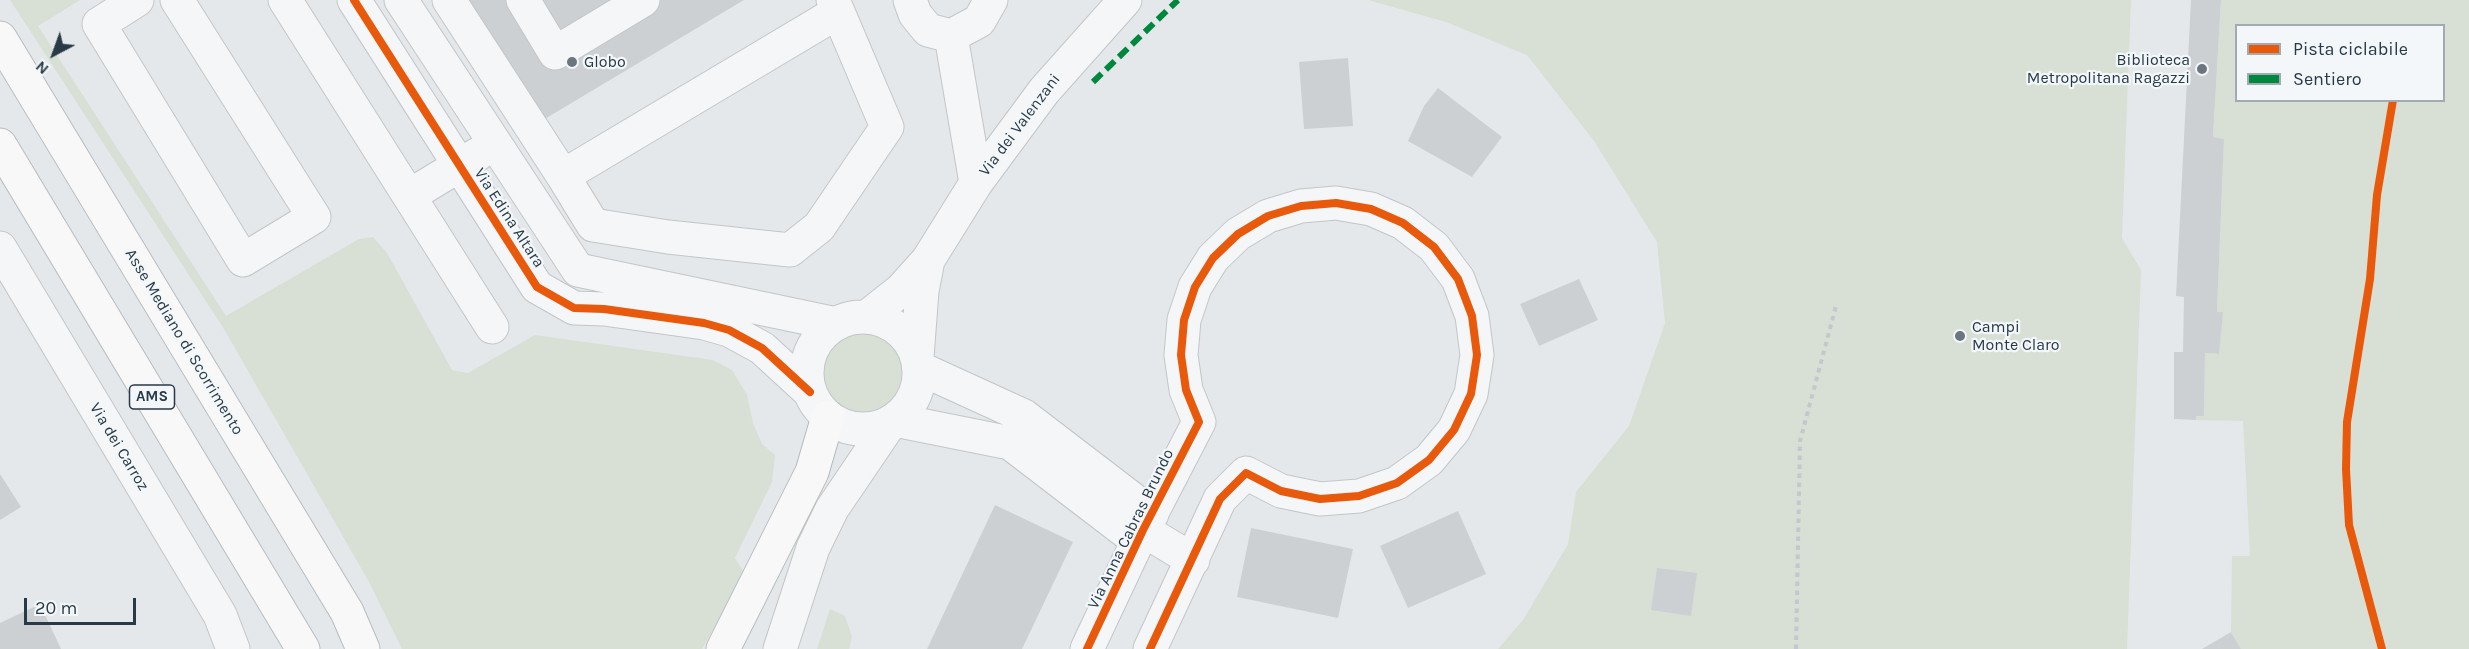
<!DOCTYPE html>
<html>
<head>
<meta charset="utf-8">
<style>
	body { margin:0 }
	#map { position:relative; width:2469px; height:649px; overflow:hidden; background:#e5e8ea; font-family:Karla,sans-serif }
	canvas { display:block }
	.legend { position:absolute; left:2235px; top:24px; width:210px; height:78px; box-sizing:border-box; background:#f3f7f9; border:2px solid #a2abb2; margin:0; padding:8px 10px; list-style:none; font-size:18px; color:#283a47 }
	.legend li { display:flex; align-items:center; gap:12px; height:30px }
	.legend b { width:30px; border:2px solid #a2abb2 }
	.north { position:absolute; left:24px; top:24px; width:60px; height:60px; -webkit-text-stroke:4px #f3f7f9; paint-order:stroke; rotate:221deg; font-size:16px; font-weight:700; line-height:24px; text-align:center; color:#283a47 }
	.north::after { content:''; display:block; margin:auto; width:21px; height:27px; background:#283a47; clip-path:polygon(50% 0,100% 100%,50% 72%,0 100%) }
	.scale { position:absolute; left:24px; top:598px; width:112px; height:27px; box-sizing:border-box; border:3px solid #283a47; border-top:0; padding-left:8px; font-size:18px; line-height:21px; white-space:nowrap; color:#283a47; -webkit-text-stroke:4px #f3f7f9; paint-order:stroke }
</style>
</head>
<body>
<div id="map">
<canvas width="2469" height="649"></canvas>
<ul class="legend">
<li><b style="height:8px;background:#e8590c"></b>Pista ciclabile</li>
<li><b style="height:8px;background:#00873e"></b>Sentiero</li>
</ul>
<div class="north">N</div>
<div class="scale">20 m</div>
</div>
<script>
const ctx = document.querySelector('canvas').getContext('2d');
ctx.lineJoin = 'round';
function fill(path, color) {
  ctx.fillStyle = color;
  ctx.fill(path, 'evenodd');
}
function shape(rows) {
  const path = new Path2D();
  for (const r of rows) {
    if (r.length === 3) {
      path.moveTo(r[0] + r[2], r[1]);
      path.arc(r[0], r[1], r[2], 0, 2 * Math.PI);
      continue;
    }
    path.moveTo(r[0], r[1]);
    for (let i = 2; i < r.length; i += 2) path.lineTo(r[i], r[i + 1]);
  }
  return path;
}
function trace(path, color, width, dash) {
  ctx.strokeStyle = color;
  ctx.lineWidth = width;
  ctx.lineCap = dash ? 'butt' : 'round';
  ctx.setLineDash(dash || []);
  ctx.stroke(path);
}
function drawText(font, color, halo, rows, align = 'center') {
  ctx.font = font + ' Karla,sans-serif';
  ctx.lineWidth = 4.5;
  ctx.setLineDash([]);
  ctx.textBaseline = 'middle';
  ctx.strokeStyle = halo;
  ctx.fillStyle = color;
  for (const [text, x, y, turn = 0] of rows) {
    ctx.save();
    ctx.translate(x, y);
    ctx.rotate((+turn || 0) * Math.PI / 180);
    ctx.textAlign = isNaN(turn) ? turn : align;
    if (halo) ctx.strokeText(text, 0, 0);
    ctx.fillText(text, 0, 0);
    ctx.restore();
  }
}
fill(shape([
	[10,0,80,0,38,26,226,316,359,239,373,237,387,253,452,370,468,373,535,335,713,360,732,370,747,395,753,423,762,444,775,455,772,482,735,558,745,574,702,649,402,649,369,582,224,329],
	[1368,0,2131,0,2122,238,2141,270,2127,649,1498,649,1523,620,1568,544,1576,492,1629,426,1665,323,1657,242,1594,141,1527,55,1446,22],
	[2221,0,2469,0,2469,649,2241,649,2231,632,2232,556,2250,556,2243,421,2196,420,2196,416,2204,415,2205,353,2219,354,2222,313,2217,312,2224,139,2213,137],
	[2236,26,2444,26,2444,100,2236,100],
	[863,374,50],
	[830,609,845,616,852,637,849,649,817,649]
]), '#d8dfd5');
fill(shape([
	[469,0,744,0,538,123],
	[2191,0,2221,0,2213,137,2224,139,2217,312,2223,312,2219,354,2205,353,2204,416,2196,416,2196,420,2174,419,2174,352,2183,352,2184,297,2176,296],
	[1348,58,1353,126,1304,129,1299,62],
	[1438,88,1502,137,1472,177,1408,141,1424,106],
	[1579,279,1598,320,1539,346,1520,304],
	[0,474,21,507,0,520],
	[995,505,1073,542,1022,649,927,649],
	[1458,511,1486,574,1408,608,1380,546],
	[1251,528,1353,549,1338,618,1237,597],
	[1657,568,1697,573,1691,616,1651,610],
	[40,604,61,649,0,649,0,623],
	[2231,632,2241,649,2202,649]
]), '#cdd0d3');
const minor = shape([
	[137,0,99,24,243,260,314,217,177,0],
	[285,0,492,327],
	[354,0,537,287,574,308,604,309,704,323,729,330,762,348,810,392],
	[401,0,578,270,836,324],
	[449,0,563,176],
	[523,0,555,53,643,0],
	[833,0,887,127,819,227,790,250,668,237,593,225,563,176,838,12],
	[910,0,915,14,928,30,951,36,979,21,991,0],
	[951,36,976,183],
	[409,196,478,154],
	[0,248,220,615,233,649],
	[863,373,56],
	[867,317,901,290,928,260,976,183,1044,91,1125,0],
	[917,357,922,291,928,260],
	[919,368,1024,416,1152,514],
	[895,420,1010,443,1138,541],
	[1143,530,1193,560],
	[780,649,813,548,832,509,891,422],
	[1087,649,1143,530,1199,422,1186,390,1181,355,1184,320,1195,287,1213,258,1238,234,1268,216,1301,206,1336,203,1371,209,1403,223,1434,247,1458,279,1472,316,1477,355,1471,394,1454,430,1429,460,1397,483,1359,496,1320,499,1281,491,1246,473,1220,499,1150,649]
]);
const highway = shape([
	[0,38,347,612,363,649],
	[0,145,303,649],
	[723,649,812,472,828,417]
]);
trace(minor, '#c3c6c8', 35);
trace(highway, '#b7bcbf', 35);
trace(shape([
	[1796,649,1800,441,1836,306]
]), '#c2c8cb', 4, [4.5, 4.5]);
trace(minor, '#f4f6f7', 33);
trace(highway, '#f8f8f8', 33);
trace(shape([
	[1093,82,1178,0]
]), '#00873e', 6, [12, 6]);
trace(shape([
	[354,0,537,287,574,308,604,309,704,323,729,330,762,348,810,392],
	[1087,649,1143,530,1199,422,1186,390,1181,355,1184,320,1195,287,1213,258,1238,234,1268,216,1301,206,1336,203,1371,209,1403,223,1434,247,1458,279,1472,316,1477,355,1471,394,1454,430,1429,460,1397,483,1359,496,1320,499,1281,491,1246,473,1220,499,1150,649],
	[2382,649,2349,525,2346,469,2347,422,2370,279,2377,195,2393,100]
]), '#e8590c', 8);
for (const [x, y, r, color] of [
	[572,62,6,"#6a7780"],
	[2202,69,6,"#6a7780"],
	[1960,336,6,"#6a7780"]
]) {
  const dot = new Path2D();
  dot.arc(x, y, r, 0, 2 * Math.PI);
  ctx.fillStyle = color;
  ctx.fill(dot);
  trace(dot, '#f3f7f9', 2);
}
for (const [x, y, w] of [
	[152,397,45]
]) {
  const box = new Path2D();
  box.roundRect(x - w / 2, y - 12, w, 24, 4.5);
  ctx.fillStyle = '#f3f7f9';
  ctx.fill(box);
  trace(box, '#283a47', 1.5);
}
drawText('bold 15px', '#283a47', null, [
	["AMS",152,397]
]);
drawText('16px', '#283a47', '#f3f7f9', [
	["Biblioteca",2190,60,"right"],
	["Metropolitana Ragazzi",2190,78,"right"],
	["Globo",584,62],
	["Campi",1972,327],
	["Monte Claro",1972,345]
], 'left');
drawText('16px', '#283a47', '#f3f7f9', [
	["Via dei Valenzani",1020,125,-53],
	["Via Edina Altara",509,218,57],
	["Asse Mediano di Scorrimento",184,342,59],
	["Via dei Carroz",119,447,59],
	["Via Anna Cabras Brundo",1131,529,-64]
]);
</script>
</body>
</html>
